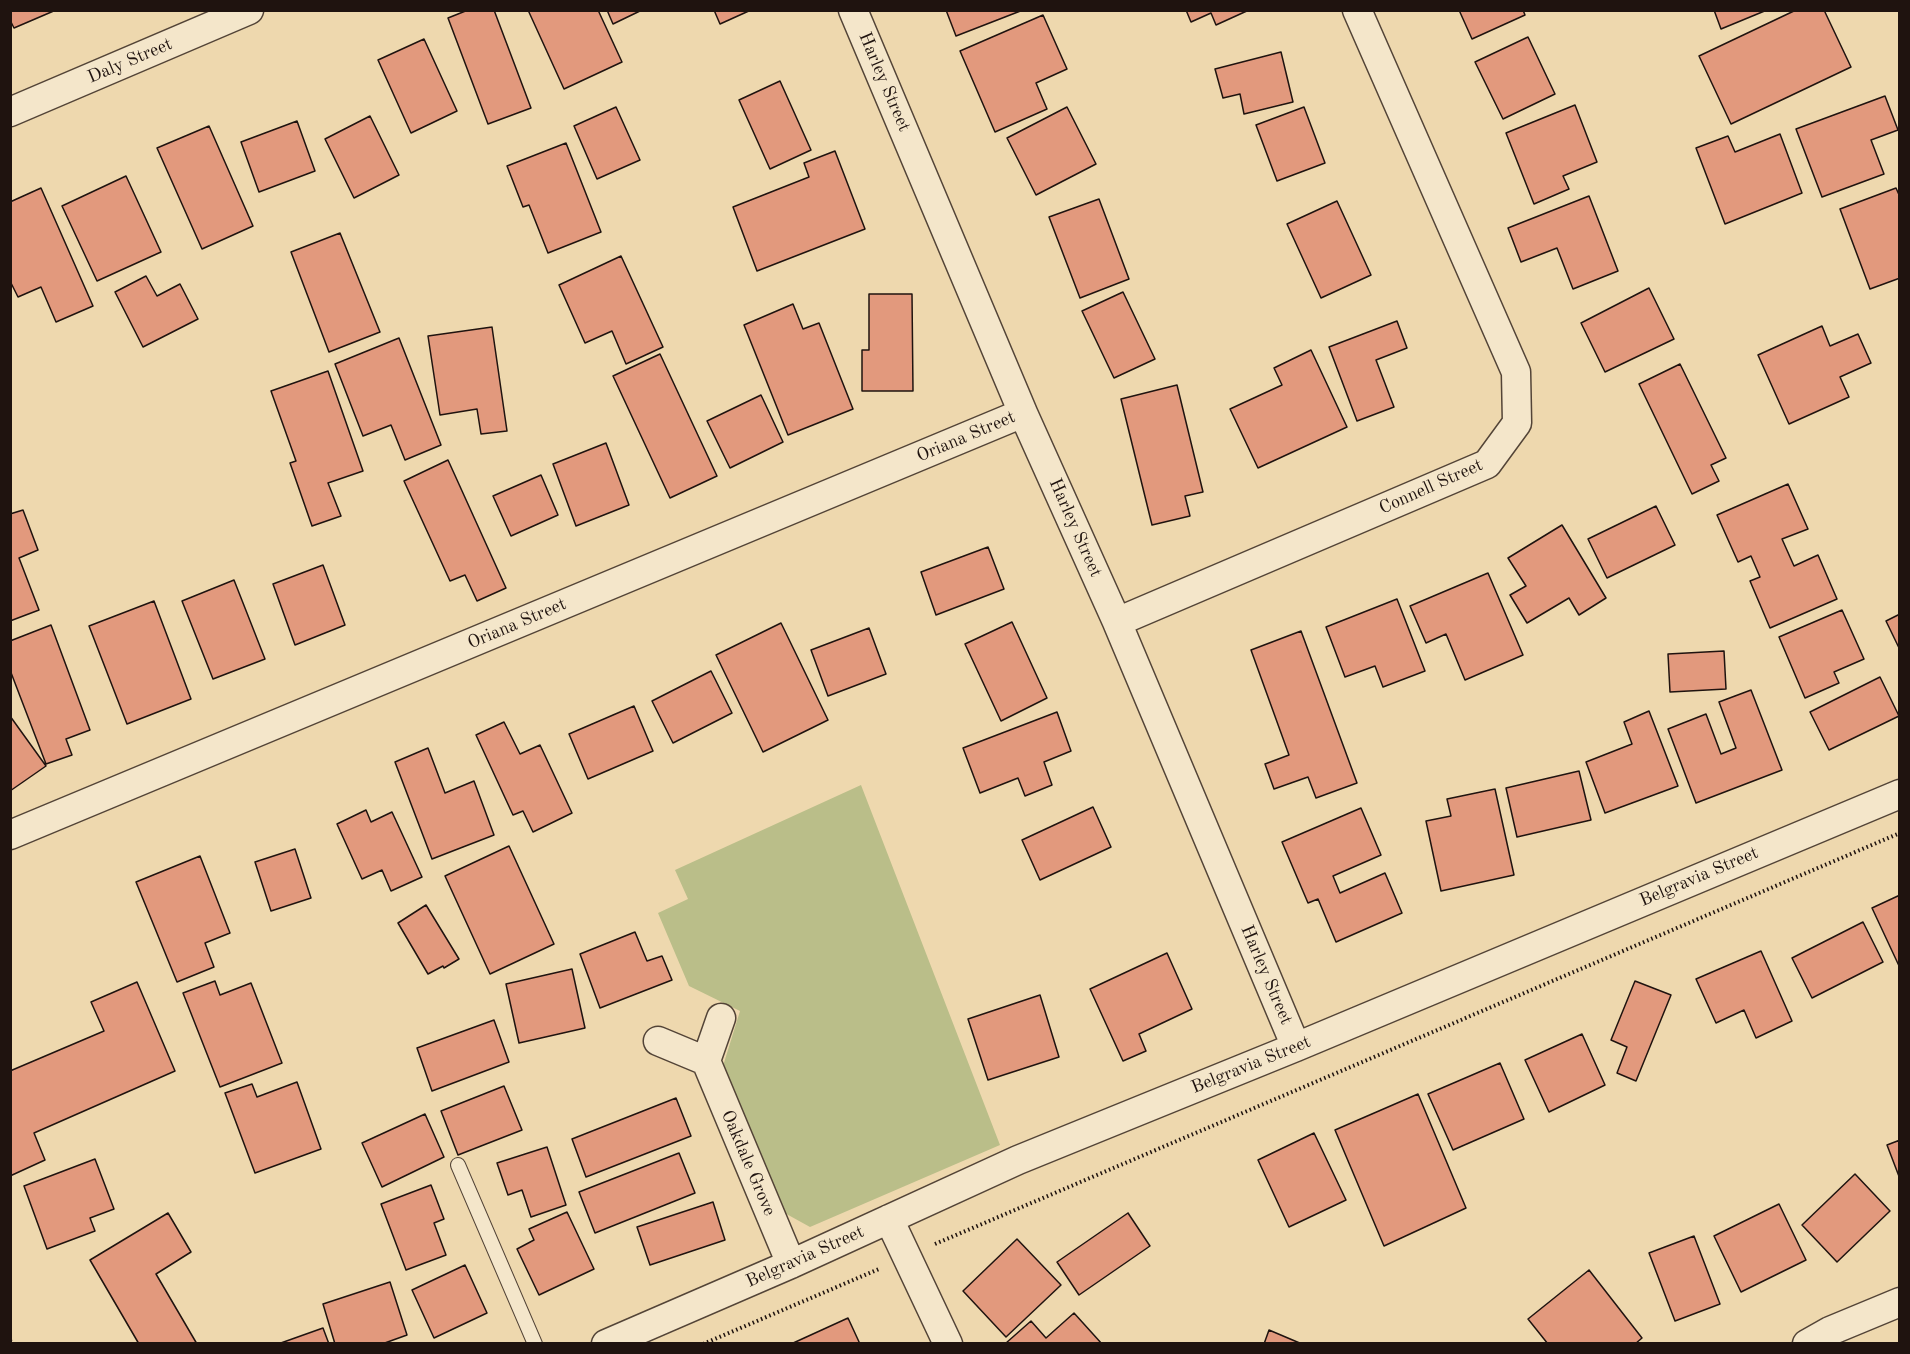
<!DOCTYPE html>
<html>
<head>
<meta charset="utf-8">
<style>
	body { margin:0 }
	#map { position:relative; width:1910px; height:1354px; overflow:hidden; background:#eed8ae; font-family:"Old Standard TT",serif }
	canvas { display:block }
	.frame { position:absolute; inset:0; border:12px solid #1f130f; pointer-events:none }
</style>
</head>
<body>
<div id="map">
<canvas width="1910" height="1354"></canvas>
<div class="frame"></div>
</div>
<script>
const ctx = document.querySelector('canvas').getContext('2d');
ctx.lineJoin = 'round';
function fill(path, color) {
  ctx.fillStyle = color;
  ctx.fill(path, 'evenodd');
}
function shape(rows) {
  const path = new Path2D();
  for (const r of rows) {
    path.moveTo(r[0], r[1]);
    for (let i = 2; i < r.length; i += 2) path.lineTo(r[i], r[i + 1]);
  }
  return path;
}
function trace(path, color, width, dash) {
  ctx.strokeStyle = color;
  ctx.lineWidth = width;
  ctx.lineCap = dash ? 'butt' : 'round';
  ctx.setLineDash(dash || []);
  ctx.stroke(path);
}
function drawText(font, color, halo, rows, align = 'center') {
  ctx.font = font + ' "Old Standard TT",serif';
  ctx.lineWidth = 5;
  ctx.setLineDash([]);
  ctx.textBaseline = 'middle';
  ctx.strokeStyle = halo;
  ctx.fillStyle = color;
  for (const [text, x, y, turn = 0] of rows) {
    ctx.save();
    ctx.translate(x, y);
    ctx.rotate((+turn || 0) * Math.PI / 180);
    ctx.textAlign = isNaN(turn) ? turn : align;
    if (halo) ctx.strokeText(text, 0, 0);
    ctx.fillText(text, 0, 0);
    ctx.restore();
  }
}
fill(shape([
	[861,785,1000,1145,810,1227,781,1211,723,1066,740,1011,689,986,658,913,688,899,675,870]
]), '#babe89');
const building = shape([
	[10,10,56,10,14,28,10,20,10,10],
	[468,10,494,10,531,108,488,124,448,18,468,10],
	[528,10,598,10,622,62,564,89,528,10],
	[607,10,642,10,613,24,607,10],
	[714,10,751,10,720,24,714,10],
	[946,10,1023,10,956,36,946,10],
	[1186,10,1249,10,1216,25,1211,13,1191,22,1186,10],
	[1459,10,1523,10,1525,15,1472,39,1459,10],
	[1714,10,1767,10,1721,29,1714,10],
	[1796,10,1824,10,1851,67,1731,124,1699,56,1796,10],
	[1043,15,1067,69,1036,83,1047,109,995,132,960,51,1043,15],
	[1528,37,1555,94,1503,119,1475,62,1528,37],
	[424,39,457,111,411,133,378,60,424,39],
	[1281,52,1293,102,1244,114,1240,94,1223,98,1215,69,1281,52],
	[780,81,811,150,770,169,739,100,780,81],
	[1885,96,1898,130,1871,140,1884,174,1822,197,1796,129,1885,96],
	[1575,105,1597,162,1563,176,1569,189,1534,204,1506,133,1575,105],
	[616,107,640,160,597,179,574,126,616,107],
	[1067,107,1096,164,1036,195,1007,138,1067,107],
	[1304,107,1325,163,1277,181,1256,125,1304,107],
	[370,116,399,175,354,198,325,139,370,116],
	[297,121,315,171,259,192,241,142,297,121],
	[209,126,253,226,202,249,157,148,209,126],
	[1780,134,1802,193,1725,224,1696,148,1728,136,1735,152,1780,134],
	[566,143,601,232,548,253,529,205,523,207,507,166,566,143],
	[835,151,865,229,757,271,733,207,809,177,804,163,835,151],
	[126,176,161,252,97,281,62,206,126,176],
	[41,188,93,306,56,322,41,287,18,297,10,281,10,202,41,188],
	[1896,188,1900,197,1900,278,1870,289,1840,209,1896,188],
	[1589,196,1618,271,1573,289,1557,248,1521,262,1508,228,1589,196],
	[1099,199,1129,279,1080,298,1049,217,1099,199],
	[1337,201,1371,275,1321,298,1287,224,1337,201],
	[340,233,380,332,329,352,291,252,340,233],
	[621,256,663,347,626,364,612,331,585,343,559,285,621,256],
	[146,276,157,296,180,284,198,319,143,347,115,292,146,276],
	[1649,288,1674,339,1605,372,1581,323,1649,288],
	[1123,292,1155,359,1114,378,1082,311,1123,292],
	[869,294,912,294,913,391,862,391,862,350,869,350,869,294],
	[793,304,803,329,819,323,853,409,788,435,744,325,793,304],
	[1397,321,1407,348,1376,360,1394,407,1357,421,1329,347,1397,321],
	[1822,326,1830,346,1858,334,1871,363,1840,377,1849,397,1789,424,1758,355,1822,326],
	[492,327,507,431,481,434,477,409,440,415,428,336,492,327],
	[399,338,441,445,405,460,391,425,363,436,335,364,399,338],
	[1311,350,1347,427,1258,468,1230,409,1282,385,1274,368,1311,350],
	[660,354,717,476,670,498,613,376,660,354],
	[1680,364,1726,458,1711,465,1719,481,1692,494,1639,384,1680,364],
	[328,371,363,471,328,483,341,516,312,526,290,463,296,461,271,391,328,371],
	[1177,385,1203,492,1185,496,1190,516,1152,525,1121,399,1177,385],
	[761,395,783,442,730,468,707,421,761,395],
	[606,443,629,505,576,526,553,464,606,443],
	[448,460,506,588,477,601,465,575,450,581,404,481,448,460],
	[541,475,558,515,511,536,493,496,541,475],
	[1788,484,1808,529,1782,539,1794,566,1818,555,1837,599,1770,628,1750,581,1760,577,1751,556,1738,562,1717,515,1788,484],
	[1656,506,1675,545,1607,578,1588,539,1656,506],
	[23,510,38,550,19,558,39,610,10,621,10,514,23,510],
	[1562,525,1606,598,1579,615,1569,598,1527,623,1510,595,1526,586,1508,558,1562,525],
	[988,547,1004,589,936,615,921,572,988,547],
	[323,565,345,625,295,645,273,584,323,565],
	[1488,573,1523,655,1465,680,1446,634,1426,643,1410,606,1488,573],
	[234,580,265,659,213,679,182,601,234,580],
	[1397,599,1425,671,1383,687,1375,666,1345,677,1326,627,1397,599],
	[154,601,191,699,127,724,89,626,154,601],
	[1842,610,1864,659,1834,672,1839,683,1805,698,1779,637,1842,610],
	[1900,614,1900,650,1886,621,1900,614],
	[1012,622,1047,698,1001,721,965,644,1012,622],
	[781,623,828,720,763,752,716,655,781,623],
	[51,625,90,730,66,739,72,755,46,764,10,670,10,641,51,625],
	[869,628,886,674,828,696,811,650,869,628],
	[1301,631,1357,783,1316,798,1308,777,1274,789,1265,764,1289,755,1251,650,1301,631],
	[1724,651,1726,689,1670,692,1668,654,1724,651],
	[711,671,732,713,673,743,652,701,711,671],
	[1880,677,1899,716,1829,750,1810,712,1880,677],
	[1751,690,1782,770,1696,803,1668,729,1706,714,1721,754,1736,748,1719,702,1751,690],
	[634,706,653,751,588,779,569,734,634,706],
	[1649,711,1678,786,1605,813,1586,762,1632,744,1624,722,1649,711],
	[1057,712,1071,751,1044,762,1052,785,1025,796,1018,778,980,793,963,748,1057,712],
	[10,716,46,766,10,791,10,716],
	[504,722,520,754,540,745,572,813,533,832,523,811,513,815,476,735,504,722],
	[428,748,445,793,474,781,494,835,432,859,395,762,428,748],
	[1579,771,1591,820,1517,837,1506,788,1579,771],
	[1495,789,1514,875,1441,891,1426,821,1451,816,1447,799,1495,789],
	[1093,807,1111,847,1040,880,1022,840,1093,807],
	[1361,808,1381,855,1333,876,1340,893,1385,873,1402,913,1336,942,1318,899,1308,903,1282,842,1361,808],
	[366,810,371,822,392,812,422,877,391,891,382,870,362,879,337,824,366,810],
	[509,846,554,944,490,974,445,876,509,846],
	[295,849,311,898,271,911,255,862,295,849],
	[200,856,230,933,205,943,214,967,177,982,136,882,200,856],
	[1900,895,1900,968,1872,908,1900,895],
	[426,905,459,959,444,968,443,966,428,974,398,923,426,905],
	[1863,922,1883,962,1812,998,1792,958,1863,922],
	[635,932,647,961,662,956,672,980,600,1008,580,954,635,932],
	[1761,951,1792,1021,1756,1038,1744,1010,1716,1023,1696,979,1761,951],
	[1167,953,1192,1009,1139,1034,1146,1051,1123,1061,1090,989,1167,953],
	[572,969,585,1028,519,1043,506,984,572,969],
	[215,981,220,995,251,983,282,1063,220,1087,183,993,215,981],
	[1635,981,1671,995,1636,1081,1617,1073,1627,1047,1611,1040,1635,981],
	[137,982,175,1071,34,1133,45,1160,10,1176,10,1071,104,1031,91,1002,137,982],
	[1040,995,1059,1057,988,1080,968,1019,1040,995],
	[494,1020,509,1062,432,1091,417,1048,494,1020],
	[1582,1034,1605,1085,1549,1112,1525,1060,1582,1034],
	[1500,1063,1524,1119,1453,1150,1428,1094,1500,1063],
	[297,1082,321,1149,255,1173,225,1093,252,1084,257,1097,297,1082],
	[504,1086,522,1130,458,1155,441,1111,504,1086],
	[1418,1094,1466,1208,1384,1246,1335,1130,1418,1094],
	[676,1098,691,1136,586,1177,572,1139,676,1098],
	[425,1114,444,1157,382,1187,362,1143,425,1114],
	[1314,1133,1346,1200,1289,1227,1258,1160,1314,1133],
	[1900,1140,1900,1179,1887,1145,1900,1140],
	[547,1147,566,1205,531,1217,522,1190,508,1195,497,1163,547,1147],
	[679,1153,695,1193,595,1233,579,1192,679,1153],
	[95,1159,114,1209,90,1218,95,1231,47,1249,24,1186,95,1159],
	[1855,1174,1890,1211,1837,1262,1802,1225,1855,1174],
	[431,1185,444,1219,434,1223,446,1255,406,1270,381,1204,431,1185],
	[713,1202,725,1240,650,1265,637,1227,713,1202],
	[1779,1204,1806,1260,1741,1292,1714,1236,1779,1204],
	[567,1212,594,1269,539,1295,517,1249,534,1240,529,1229,567,1212],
	[168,1213,191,1252,156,1274,197,1344,139,1344,90,1260,168,1213],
	[1128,1213,1150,1246,1079,1295,1057,1262,1128,1213],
	[1694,1236,1720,1304,1675,1321,1649,1253,1694,1236],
	[1017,1239,1061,1285,1006,1337,963,1291,1017,1239],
	[465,1265,487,1313,434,1338,412,1290,465,1265],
	[1589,1270,1642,1338,1635,1344,1548,1344,1528,1319,1589,1270],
	[390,1282,407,1335,382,1344,335,1344,323,1304,390,1282],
	[1074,1313,1102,1344,1006,1343,1031,1321,1046,1338,1074,1313],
	[848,1318,860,1344,791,1344,848,1318],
	[323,1328,329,1344,278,1344,323,1328],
	[1269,1330,1302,1344,1264,1344,1269,1330]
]);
fill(building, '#e2997d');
trace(building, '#1f130f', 1.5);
const lane = shape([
	[458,1165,535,1344]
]);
const street = shape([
	[853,10,1023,413,1117,622,1296,1047],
	[10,112,249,10],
	[1117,622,1487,464,1517,423,1516,372,1357,10],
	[10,835,1023,413],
	[658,1041,706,1061,791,1264],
	[706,1061,721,1018],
	[889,1219,948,1344],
	[606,1344,791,1264,1018,1160,1296,1047,1900,794],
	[1807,1344,1830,1331,1900,1302]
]);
trace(lane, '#534437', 16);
trace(street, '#534437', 31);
trace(shape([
	[935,1244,1900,833],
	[10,1340,12,1344],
	[703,1344,879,1269]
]), '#1f130f', 4, [1.5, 3]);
trace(lane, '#f4e6ca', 14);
trace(street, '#f4e6ca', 28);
drawText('18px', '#1f130f', '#f4e6ca', [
	["Daly Street",130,61,-23],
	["Harley Street",884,82,67],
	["Oriana Street",966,437,-23],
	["Connell Street",1431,487,-24],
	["Harley Street",1075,528,66],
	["Oriana Street",517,624,-23],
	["Belgravia Street",1699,877,-23],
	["Harley Street",1266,975,67],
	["Belgravia Street",1251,1065,-22],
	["Oakdale Grove",748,1163,67],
	["Belgravia Street",805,1257,-24]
]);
</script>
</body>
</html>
